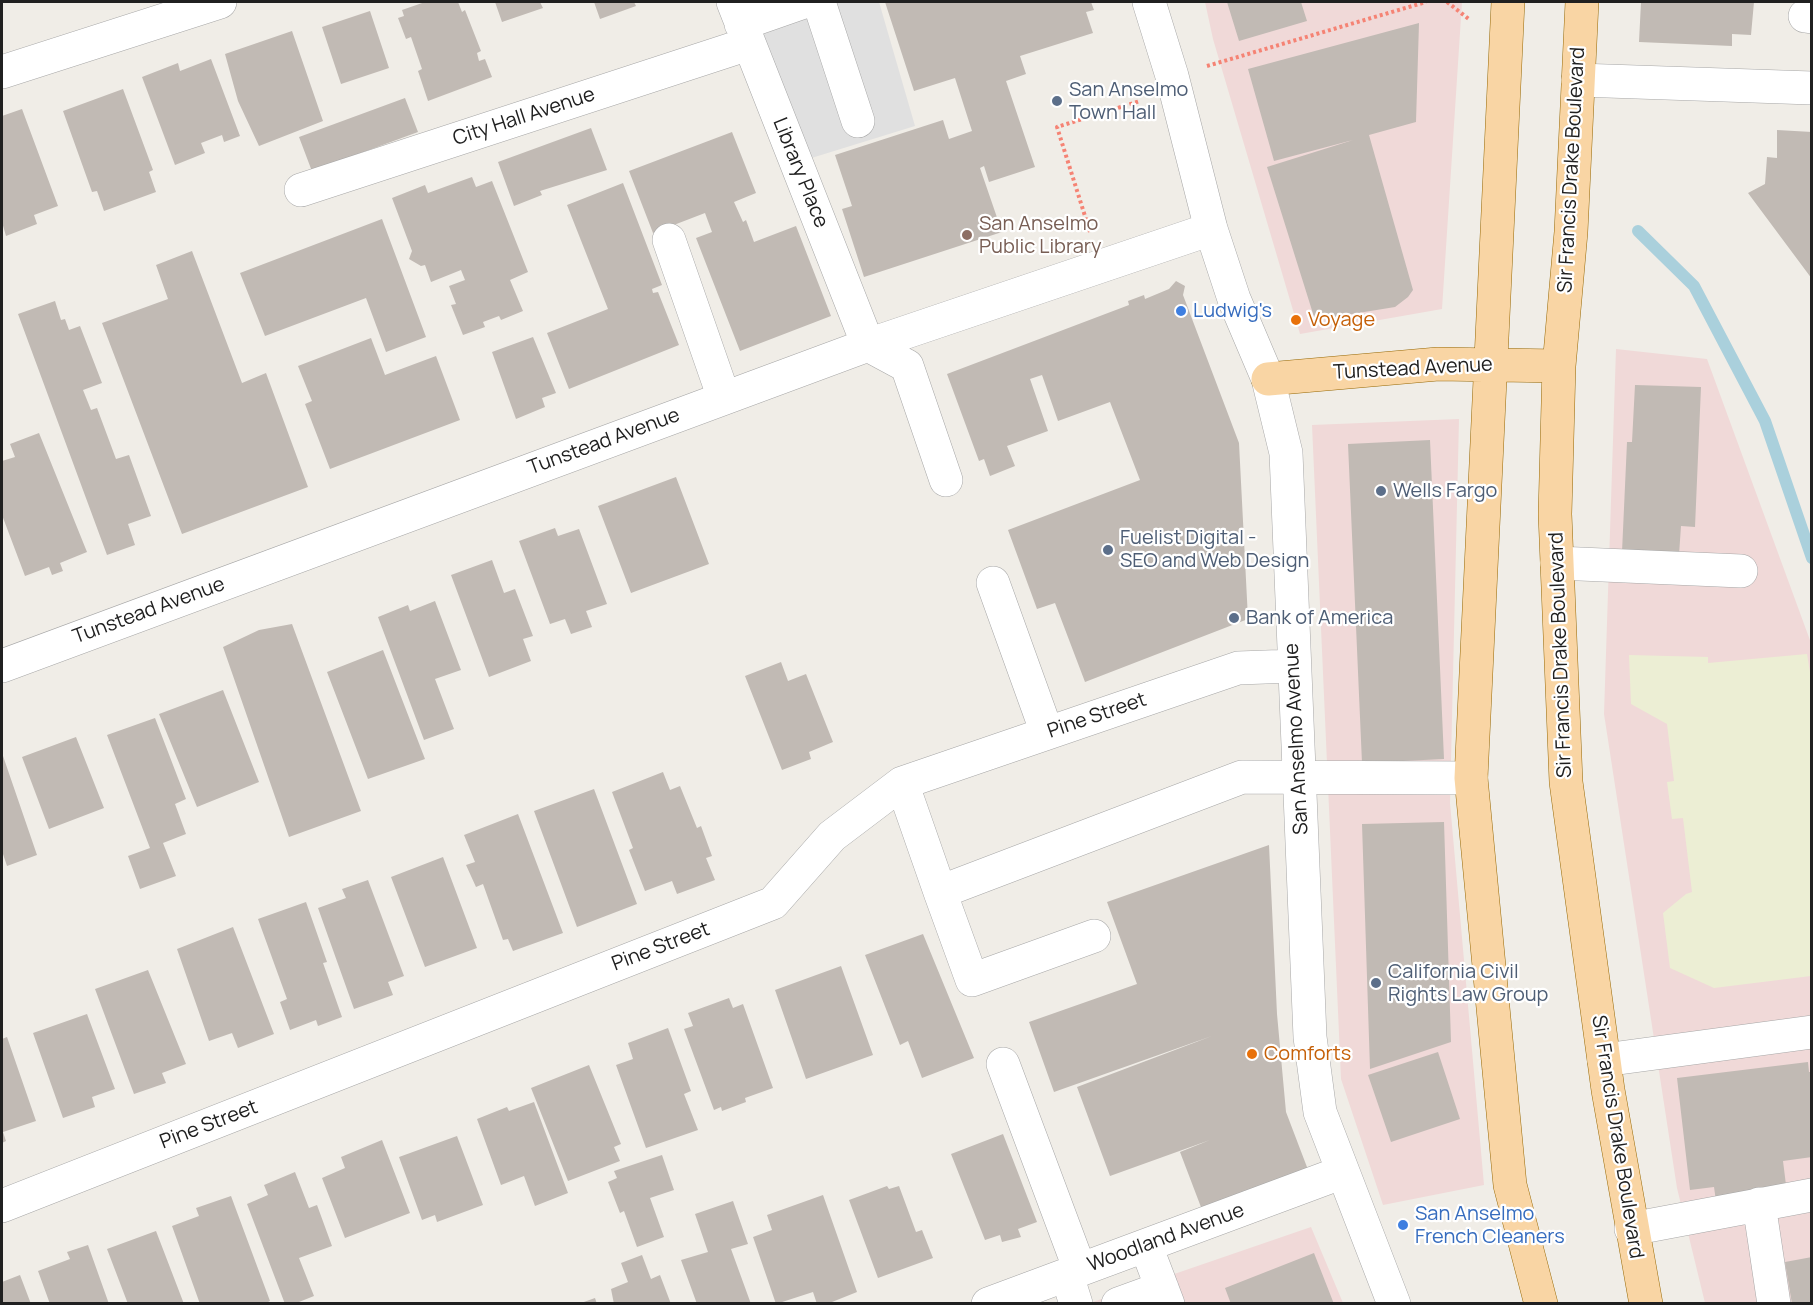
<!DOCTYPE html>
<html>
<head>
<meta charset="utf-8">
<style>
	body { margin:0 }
	#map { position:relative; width:1813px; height:1305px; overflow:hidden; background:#f0ede7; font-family:Manrope,sans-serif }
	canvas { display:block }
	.frame { position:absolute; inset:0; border:3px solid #202020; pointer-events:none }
</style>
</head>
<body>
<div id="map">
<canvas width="1813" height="1305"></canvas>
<div class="frame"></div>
</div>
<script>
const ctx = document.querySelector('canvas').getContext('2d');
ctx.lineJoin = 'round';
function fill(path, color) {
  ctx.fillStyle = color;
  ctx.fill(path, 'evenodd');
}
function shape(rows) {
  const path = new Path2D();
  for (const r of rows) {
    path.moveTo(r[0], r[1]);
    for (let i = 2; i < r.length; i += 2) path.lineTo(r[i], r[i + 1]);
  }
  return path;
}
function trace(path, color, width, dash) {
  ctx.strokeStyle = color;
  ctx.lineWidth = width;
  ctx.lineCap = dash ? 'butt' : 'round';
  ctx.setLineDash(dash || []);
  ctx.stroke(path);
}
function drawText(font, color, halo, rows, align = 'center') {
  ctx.font = font + ' Manrope,sans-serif';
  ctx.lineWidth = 4.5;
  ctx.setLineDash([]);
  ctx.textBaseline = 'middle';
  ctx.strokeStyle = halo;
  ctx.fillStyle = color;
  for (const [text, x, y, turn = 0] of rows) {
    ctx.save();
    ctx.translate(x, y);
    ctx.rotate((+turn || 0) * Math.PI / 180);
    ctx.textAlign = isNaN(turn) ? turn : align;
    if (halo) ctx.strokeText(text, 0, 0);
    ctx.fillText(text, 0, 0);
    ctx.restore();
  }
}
fill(shape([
	[1205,2,1462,2,1442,309,1300,334,1213,39],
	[1616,349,1707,359,1811,643,1811,1303,1705,1303,1677,1188,1604,714],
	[1459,419,1450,803,1484,1185,1383,1205,1341,1079,1312,425],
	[1311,1227,1343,1303,1087,1304]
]), '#f0d9d8');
fill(shape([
	[1807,654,1812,684,1811,976,1714,988,1670,968,1663,913,1686,894,1692,892,1683,818,1672,819,1667,782,1674,781,1667,724,1631,704,1629,655,1708,657,1708,663]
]), '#eceed4');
fill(shape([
	[752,2,879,2,915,126,805,160]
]), '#e0e0e0');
trace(shape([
	[1638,231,1694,286,1765,421,1812,558]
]), '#aad0dc', 12);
fill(shape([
	[425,2,458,2,462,12,465,10,481,51,477,53,479,61,485,59,492,77,428,101,418,71,422,69,411,37,406,39,398,18,404,16,402,10],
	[495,2,540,2,543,8,502,22],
	[594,2,634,2,636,6,600,19],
	[885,2,1091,2,1094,10,1086,12,1093,33,1020,56,1026,74,1006,81,1035,167,989,182,984,166,980,168,1002,232,864,277,842,209,852,206,835,155,943,120,949,139,972,131,955,78,914,91],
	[1227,2,1301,2,1307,21,1239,41],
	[1641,2,1754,2,1751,35,1732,34,1732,46,1639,42],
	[370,11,389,68,341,84,322,27],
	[1419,23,1416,122,1369,135,1413,290,1408,297,1395,307,1315,320,1267,167,1353,140,1274,161,1248,69],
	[292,31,323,121,259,146,238,101,225,54],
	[211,59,240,136,224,142,222,135,201,143,205,153,175,165,142,77,178,63,180,71],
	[123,89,153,170,149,172,156,192,104,211,97,191,92,192,63,111],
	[405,98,418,132,350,157,313,174,299,137],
	[22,109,58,206,34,215,37,224,6,236,2,222,2,116],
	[591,128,607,170,540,191,542,195,514,206,498,162],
	[1777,130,1812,132,1812,279,1748,193,1765,184,1767,157,1777,158],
	[732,132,756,193,734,202,743,222,746,220,754,242,796,226,831,316,740,351,696,238,712,232,705,213,653,233,629,171],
	[472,177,476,187,492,181,528,272,510,280,523,311,501,320,499,316,483,322,485,327,463,335,451,305,456,304,449,286,465,280,461,270,431,282,425,265,421,266,409,259,412,251,392,198,425,185,428,193],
	[623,183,662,285,652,289,653,293,658,292,679,345,569,389,547,333,608,309,567,205],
	[382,219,426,337,386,352,366,298,265,336,240,273],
	[192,251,242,383,266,373,308,487,182,534,102,323,168,299,156,265],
	[1176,281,1185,286,1183,295,1239,443,1248,619,1085,682,1055,603,1037,609,1008,530,1140,480,1110,402,1058,421,1042,375,1030,379,1048,431,1007,446,1015,466,990,476,984,459,979,461,947,374,1129,305,1128,301,1144,295,1145,299,1169,289],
	[55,301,61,320,65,319,69,330,80,326,102,383,83,390,91,410,97,408,116,459,129,455,151,516,128,524,135,545,107,555,18,314],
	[533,337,556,393,542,398,545,407,516,419,492,352],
	[371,338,385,375,436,356,460,420,330,469,305,404,312,401,298,366],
	[1635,385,1701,387,1695,527,1681,526,1679,555,1622,552,1627,442,1632,442],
	[39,433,87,552,60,563,63,571,52,575,49,567,25,576,2,515,2,461,15,457,10,444],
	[1430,440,1444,759,1362,763,1348,444],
	[676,477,709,564,631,593,598,506],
	[555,528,558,536,579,529,607,604,586,611,592,627,571,634,565,619,550,624,519,541],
	[492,560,504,593,515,589,533,636,523,639,531,661,489,677,451,575],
	[435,601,461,670,435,679,454,729,424,740,378,617,408,605,410,611],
	[292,624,361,811,289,837,223,647,259,630],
	[383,650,425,759,368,779,327,672],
	[781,662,788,681,806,674,833,742,809,752,811,759,782,770,745,676],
	[223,690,259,782,197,807,159,714],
	[155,718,186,799,175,804,186,834,163,843,176,876,140,889,128,856,150,848,107,735],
	[76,737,104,808,49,829,22,757],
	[2,753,37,855,7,866,2,851],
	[663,772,670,790,680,786,697,828,701,826,712,856,706,858,715,880,677,894,672,881,645,891,629,850,633,848,612,792],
	[594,789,637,904,577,927,534,811],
	[518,814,563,933,513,951,508,939,503,940,483,884,476,887,466,865,475,862,464,835],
	[1444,822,1451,1042,1370,1069,1362,824],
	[1269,845,1277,1014,1286,1112,1310,1175,1204,1215,1180,1152,1210,1140,1110,1176,1077,1087,1212,1036,1054,1092,1029,1022,1137,984,1107,902],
	[443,857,477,948,425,967,391,877],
	[368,880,404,976,388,982,393,995,354,1009,318,908,346,898,342,889],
	[306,902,327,962,323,963,342,1017,318,1026,316,1020,290,1030,280,1002,287,999,258,919],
	[233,927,274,1034,238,1048,232,1033,209,1041,177,949],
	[923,934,974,1058,922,1078,908,1041,900,1045,865,955],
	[841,966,873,1055,806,1079,775,990],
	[148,970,186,1064,162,1073,166,1083,134,1094,95,989],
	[729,998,733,1008,743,1004,773,1088,745,1098,746,1102,722,1111,721,1107,714,1110,684,1029,693,1026,688,1013],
	[87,1014,115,1089,92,1097,95,1107,63,1118,33,1033],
	[668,1028,691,1091,684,1094,698,1130,646,1148,616,1065,633,1059,628,1043],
	[7,1037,36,1121,3,1132,6,1141,2,1143,2,1039],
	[1438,1052,1460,1119,1391,1142,1368,1075],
	[1808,1062,1809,1072,1812,1072,1812,1157,1783,1161,1787,1193,1716,1201,1714,1187,1690,1190,1677,1078],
	[589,1065,621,1144,614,1147,620,1161,568,1181,531,1088],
	[534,1102,568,1193,535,1206,524,1176,501,1185,477,1119,507,1107,509,1111],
	[1003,1134,1037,1222,1018,1229,1021,1237,1002,1242,1000,1235,985,1240,951,1154],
	[457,1136,483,1205,437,1222,435,1215,422,1220,399,1157],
	[382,1140,410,1213,345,1238,322,1178,345,1168,341,1157],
	[662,1155,674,1190,650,1198,664,1237,637,1247,624,1211,620,1213,608,1182,617,1178,614,1171],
	[295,1172,309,1208,317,1205,332,1246,299,1258,314,1296,294,1304,285,1304,247,1204,268,1195,264,1185],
	[887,1186,889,1189,899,1186,916,1232,922,1230,933,1258,878,1278,849,1200],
	[823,1195,857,1292,827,1304,817,1304,813,1292,776,1304,753,1237,772,1230,767,1215],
	[231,1196,270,1301,264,1304,200,1304,172,1226,199,1216,196,1208],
	[733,1201,748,1244,731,1249,751,1304,697,1304,681,1260,708,1252,695,1214],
	[156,1231,184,1304,128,1304,107,1249],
	[88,1245,109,1304,50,1304,38,1271,70,1259,67,1252],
	[1314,1253,1334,1304,1231,1304,1225,1288],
	[642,1255,651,1279,660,1275,671,1304,614,1304,611,1289,628,1282,621,1263],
	[1812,1257,1812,1304,1792,1304,1785,1262],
	[20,1275,31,1304,2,1304,2,1282],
	[595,1298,597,1304,581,1304,581,1303]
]), '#c1bab4');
const minor = shape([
	[733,2,868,345,907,366,946,480],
	[819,2,858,121],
	[1149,2,1172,76,1211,229,1234,299,1268,379,1286,453,1310,1037,1320,1112,1394,1304],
	[1805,16,1812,17],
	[741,24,804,2],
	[2,72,220,2],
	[1578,80,1812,88],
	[301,190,748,44],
	[669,240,724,398],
	[1557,563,1741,571],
	[993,583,1047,733],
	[2,666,868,345,1211,229],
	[902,783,940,892,1242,777,1471,778],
	[940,892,972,980,1094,936],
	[1604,1060,1812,1032],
	[1003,1064,1080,1270],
	[1759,1204,1774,1304],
	[2,1206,773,903,832,836,902,783,1238,668,1293,666],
	[1631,1229,1812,1195],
	[1146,1246,1168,1304],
	[1067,1275,1076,1304],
	[988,1304,1343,1172],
	[1118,1304,1162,1288]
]);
const major = shape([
	[1508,2,1471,778,1510,1185,1541,1304],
	[1582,2,1571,232,1559,366,1555,514,1566,782,1608,1090,1646,1304],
	[1268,379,1438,364,1559,366]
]);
trace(minor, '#a7a7a7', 34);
trace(major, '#976906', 34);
trace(shape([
	[1447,2,1470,20],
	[1207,66,1426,2],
	[1090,232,1057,127,1140,101]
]), '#f58374', 4, [3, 3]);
trace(minor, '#fff', 33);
trace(major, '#f9d5a4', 33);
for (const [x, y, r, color] of [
	[1057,101,6,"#5c6f8a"],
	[967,235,6,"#8d6e63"],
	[1181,311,6,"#3f7fe0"],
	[1296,320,6,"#e8710a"],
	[1381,491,6,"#5c6f8a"],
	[1108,550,6,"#5c6f8a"],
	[1234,618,6,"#5c6f8a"],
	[1376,983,6,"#5c6f8a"],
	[1252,1054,6,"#e8710a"],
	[1403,1225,6,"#3f7fe0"]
]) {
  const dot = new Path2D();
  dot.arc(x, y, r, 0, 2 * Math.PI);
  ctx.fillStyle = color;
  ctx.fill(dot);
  trace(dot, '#fff', 2);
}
drawText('20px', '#4e5e75', '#fff', [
	["San Anselmo",1069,90],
	["Town Hall",1069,113],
	["Wells Fargo",1393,491],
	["Fuelist Digital -",1120,538],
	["SEO and Web Design",1120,561],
	["Bank of America",1246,618],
	["California Civil",1388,972],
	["Rights Law Group",1388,995]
], 'left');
drawText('20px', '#202020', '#fff', [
	["City Hall Avenue",524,117,-18],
	["Sir Francis Drake Boulevard",1572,170,-87],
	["Library Place",800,173,68],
	["Tunstead Avenue",1413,369,-3],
	["Tunstead Avenue",604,442,-20],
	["Tunstead Avenue",149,611,-20],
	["Sir Francis Drake Boulevard",1561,655,-92],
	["Pine Street",1097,716,-19],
	["San Anselmo Avenue",1297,739,-93],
	["Pine Street",661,947,-21],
	["Pine Street",209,1125,-21],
	["Sir Francis Drake Boulevard",1617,1137,81],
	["Woodland Avenue",1166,1238,-20]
]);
drawText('20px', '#785e54', '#fff', [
	["San Anselmo",979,224],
	["Public Library",979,247]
], 'left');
drawText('20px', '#366cbe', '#fff', [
	["Ludwig's",1193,311],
	["San Anselmo",1415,1214],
	["French Cleaners",1415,1237]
], 'left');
drawText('20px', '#c56008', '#fff', [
	["Voyage",1308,320],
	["Comforts",1264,1054]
], 'left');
</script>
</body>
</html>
